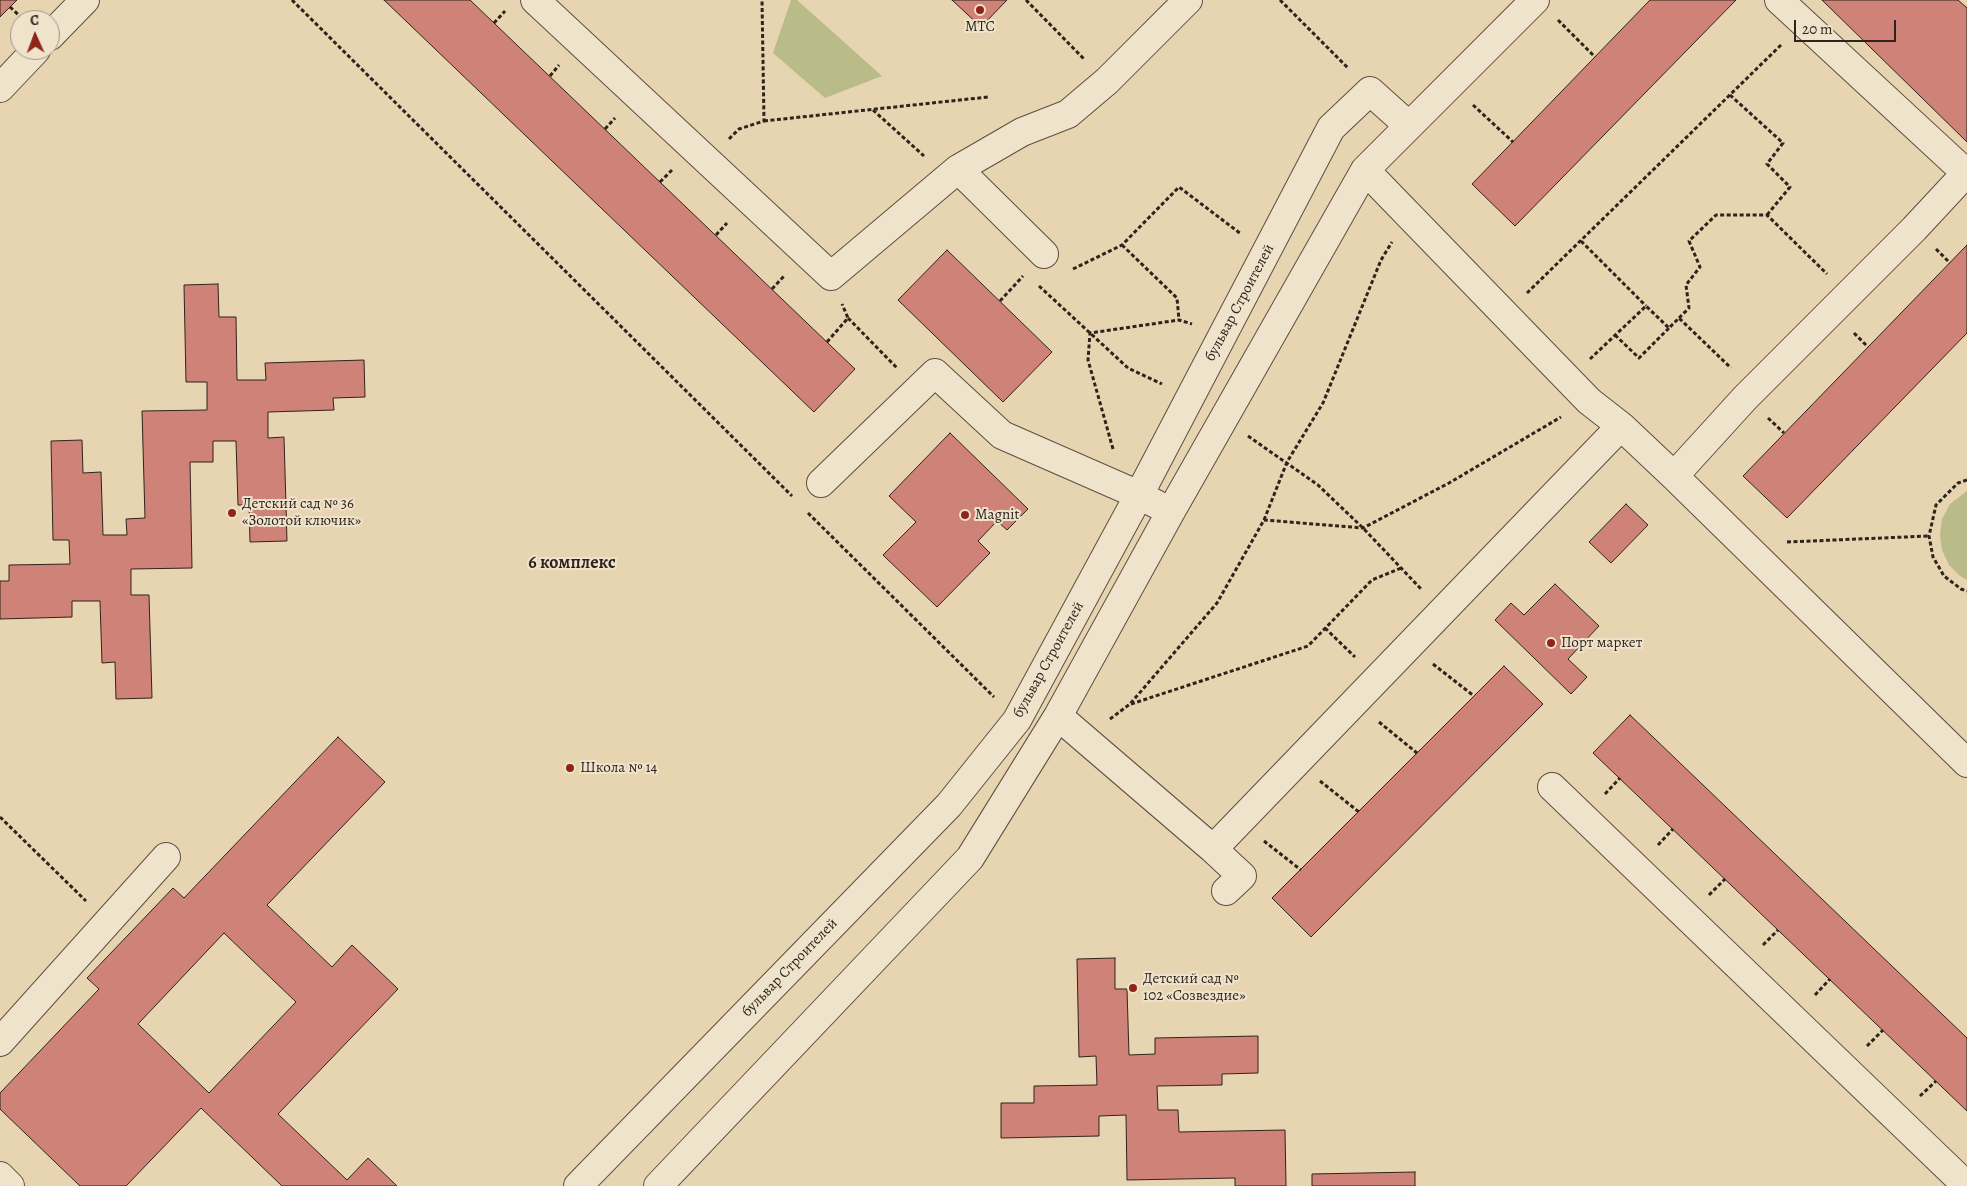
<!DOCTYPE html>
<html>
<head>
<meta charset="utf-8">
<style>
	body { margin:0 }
	#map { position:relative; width:1967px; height:1186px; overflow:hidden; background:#e7d4b0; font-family:Alegreya,serif }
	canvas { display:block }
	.north { position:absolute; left:10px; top:10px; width:50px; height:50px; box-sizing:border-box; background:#efe3cc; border:1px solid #a29686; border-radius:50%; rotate:358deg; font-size:14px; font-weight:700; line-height:20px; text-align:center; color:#2f231c }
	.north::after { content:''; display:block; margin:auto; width:18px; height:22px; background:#8f2418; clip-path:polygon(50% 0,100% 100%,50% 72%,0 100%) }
	.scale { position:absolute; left:1794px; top:20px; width:102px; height:22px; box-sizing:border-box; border:2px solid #2f231c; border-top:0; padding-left:6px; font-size:15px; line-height:18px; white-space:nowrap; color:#2f231c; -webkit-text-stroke:4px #efe3cc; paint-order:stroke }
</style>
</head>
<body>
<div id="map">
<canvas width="1967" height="1186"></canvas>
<div class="north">С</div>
<div class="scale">20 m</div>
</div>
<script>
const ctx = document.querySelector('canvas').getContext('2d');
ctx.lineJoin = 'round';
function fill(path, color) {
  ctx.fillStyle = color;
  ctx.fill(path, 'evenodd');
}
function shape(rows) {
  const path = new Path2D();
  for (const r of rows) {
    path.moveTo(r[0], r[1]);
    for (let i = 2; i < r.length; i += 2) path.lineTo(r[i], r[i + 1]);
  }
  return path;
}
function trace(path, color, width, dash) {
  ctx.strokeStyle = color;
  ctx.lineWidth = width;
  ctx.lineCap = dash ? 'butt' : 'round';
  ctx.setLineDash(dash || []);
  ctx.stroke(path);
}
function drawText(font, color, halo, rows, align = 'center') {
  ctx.font = font + ' Alegreya,serif';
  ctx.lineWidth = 4;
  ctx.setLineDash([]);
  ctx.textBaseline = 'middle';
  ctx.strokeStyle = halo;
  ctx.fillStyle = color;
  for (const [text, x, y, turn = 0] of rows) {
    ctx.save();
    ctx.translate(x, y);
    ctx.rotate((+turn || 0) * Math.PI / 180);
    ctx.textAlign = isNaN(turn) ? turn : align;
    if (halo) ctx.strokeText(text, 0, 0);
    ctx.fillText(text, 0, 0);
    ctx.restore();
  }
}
fill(shape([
	[791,0,797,0,882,76,825,98,773,53],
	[1967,491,1967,580,1960,576,1949,565,1942,550,1940,535,1942,519,1950,504]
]), '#b9bc88');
const building = shape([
	[0,0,17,0,0,17,0,0],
	[384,0,470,0,855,369,814,412,384,0],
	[952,0,1007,0,981,27,952,0],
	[1650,0,1736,0,1515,226,1472,184,1650,0],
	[1822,0,1958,0,1967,8,1967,142,1822,0],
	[1967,245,1967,333,1787,518,1743,476,1967,245],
	[947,250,1052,352,1003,402,898,300,947,250],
	[218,284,219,317,236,317,237,380,266,380,265,363,364,360,365,397,333,398,334,410,268,412,268,438,284,437,287,541,250,542,249,505,238,505,236,441,213,441,213,462,190,462,192,568,131,569,131,595,149,595,152,698,116,699,115,662,102,663,100,601,72,601,72,617,0,619,0,581,9,581,9,565,70,564,69,540,53,540,51,441,82,440,83,473,101,472,103,535,127,535,126,519,145,518,142,411,207,410,207,382,186,382,184,285,218,284],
	[950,433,1028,509,1007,530,997,521,978,541,990,553,937,607,883,555,916,522,889,496,950,433],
	[1626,504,1648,525,1611,563,1589,542,1626,504],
	[1555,584,1599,626,1568,659,1587,677,1571,694,1495,620,1511,603,1524,615,1555,584],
	[1504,666,1543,704,1311,937,1272,898,1504,666],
	[1630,715,1967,1038,1967,1111,1593,753,1630,715],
	[338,737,385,782,267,905,332,967,352,945,398,989,278,1114,347,1180,368,1158,397,1186,282,1186,201,1108,126,1186,80,1186,0,1109,0,1093,99,989,87,978,173,888,184,898,338,737],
	[224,933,296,1002,209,1093,138,1024,224,933],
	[1115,958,1115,989,1127,989,1129,1055,1155,1054,1155,1038,1258,1036,1258,1073,1222,1074,1222,1085,1157,1086,1158,1110,1178,1110,1179,1132,1285,1130,1286,1186,1235,1186,1235,1178,1127,1180,1126,1115,1099,1116,1099,1136,1001,1138,1001,1103,1034,1103,1034,1086,1097,1085,1096,1056,1079,1057,1077,959,1115,958],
	[1415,1172,1415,1186,1312,1186,1312,1174,1415,1172]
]);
fill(building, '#cf8277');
trace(building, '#2f231c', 1);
const minor = shape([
	[535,0,831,276,958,169,1022,132,1068,114,1107,81,1188,0],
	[1779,0,1966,173],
	[50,36,85,0],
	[0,88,36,50],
	[958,169,1044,254],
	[1365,170,1589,401,1621,426,1674,476,1967,763],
	[1674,476,1745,398,1914,229,1967,172],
	[821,483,935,373,1002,435,1139,495,1156,504],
	[1058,716,1213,849,1621,426],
	[1552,787,1967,1186],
	[1213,849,1242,876,1226,891],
	[0,1042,166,857],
	[0,1176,10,1186],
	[578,1186,949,805,1017,720,1139,495,1331,128,1370,91,1409,126],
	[658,1186,970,858,1058,716,1170,513,1365,170,1535,0]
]);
trace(minor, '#5d4f41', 30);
trace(shape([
	[292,0,792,496],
	[1026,0,1085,60],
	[1280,0,1349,69],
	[10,7,24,20],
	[1558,20,1595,57],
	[494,23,505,11],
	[550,76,559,65],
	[1730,95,1783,143,1767,164,1790,187,1767,215],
	[1473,105,1513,142],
	[873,110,924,156],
	[764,121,988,97],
	[605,129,615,118],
	[729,139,739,129,764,121,762,0],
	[660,182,672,170],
	[716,235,727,223],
	[1581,241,1646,306],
	[1122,245,1177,298,1179,320],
	[1936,249,1950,263],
	[1073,269,1122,245,1179,187,1241,234],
	[1039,286,1128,368,1162,384],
	[772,289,785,275],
	[1527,293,1782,44],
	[1000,301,1023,276],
	[848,318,897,368],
	[1679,318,1689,308,1686,285,1700,267,1689,241,1716,215,1767,215,1827,274],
	[1854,333,1868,347],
	[1615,335,1639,358,1669,328],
	[827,342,848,318,842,304],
	[1590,359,1646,306,1669,328,1679,318,1731,368],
	[1768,418,1784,433],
	[1248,436,1318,485,1363,528,1421,589],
	[1113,449,1088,360,1090,333,1179,320,1192,324],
	[1967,480,1958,483,1936,505,1929,536,1933,557,1944,576,1961,589,1967,591],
	[808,513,994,697],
	[1264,520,1287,462,1323,403,1381,260,1392,242],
	[1787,542,1929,536],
	[1325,628,1355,657],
	[1433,664,1474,696],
	[1131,704,1308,646,1372,580,1401,568],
	[1110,719,1130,704,1217,603,1264,520,1363,528,1449,483,1561,417],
	[1379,722,1417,753],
	[1320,781,1359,812],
	[1605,794,1620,778],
	[0,817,86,901],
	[1264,841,1301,870],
	[1658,845,1673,829],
	[1709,895,1725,879],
	[1763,945,1778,930],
	[1815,995,1830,979],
	[1867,1046,1883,1030],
	[1920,1096,1936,1081]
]), '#2f231c', 3, [4, 2.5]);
trace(minor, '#efe3cc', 28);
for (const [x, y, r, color] of [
	[980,10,5,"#8f2418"],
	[232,513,5,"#8f2418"],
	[965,515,5,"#8f2418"],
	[1551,643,5,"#8f2418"],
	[570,768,5,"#8f2418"],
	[1133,988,5,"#8f2418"]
]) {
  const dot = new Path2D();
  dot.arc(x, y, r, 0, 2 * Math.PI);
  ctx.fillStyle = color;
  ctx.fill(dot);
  trace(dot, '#efe3cc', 2);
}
drawText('15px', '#2f231c', '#efe3cc', [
	["МТС",980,27,"center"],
	["Детский сад № 36",242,504],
	["«Золотой ключик»",242,521],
	["Magnit",975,515],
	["Порт маркет",1561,643],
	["Школа № 14",580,768],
	["Детский сад №",1143,979],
	["102 «Созвездие»",1143,996]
], 'left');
drawText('15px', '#2f231c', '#efe3cc', [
	["бульвар Строителей",1240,303,-62],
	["бульвар Строителей",1049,660,-61],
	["бульвар Строителей",790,968,-46]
]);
drawText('bold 18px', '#2f231c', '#efe3cc', [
	["6 комплекс",572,564]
]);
</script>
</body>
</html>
